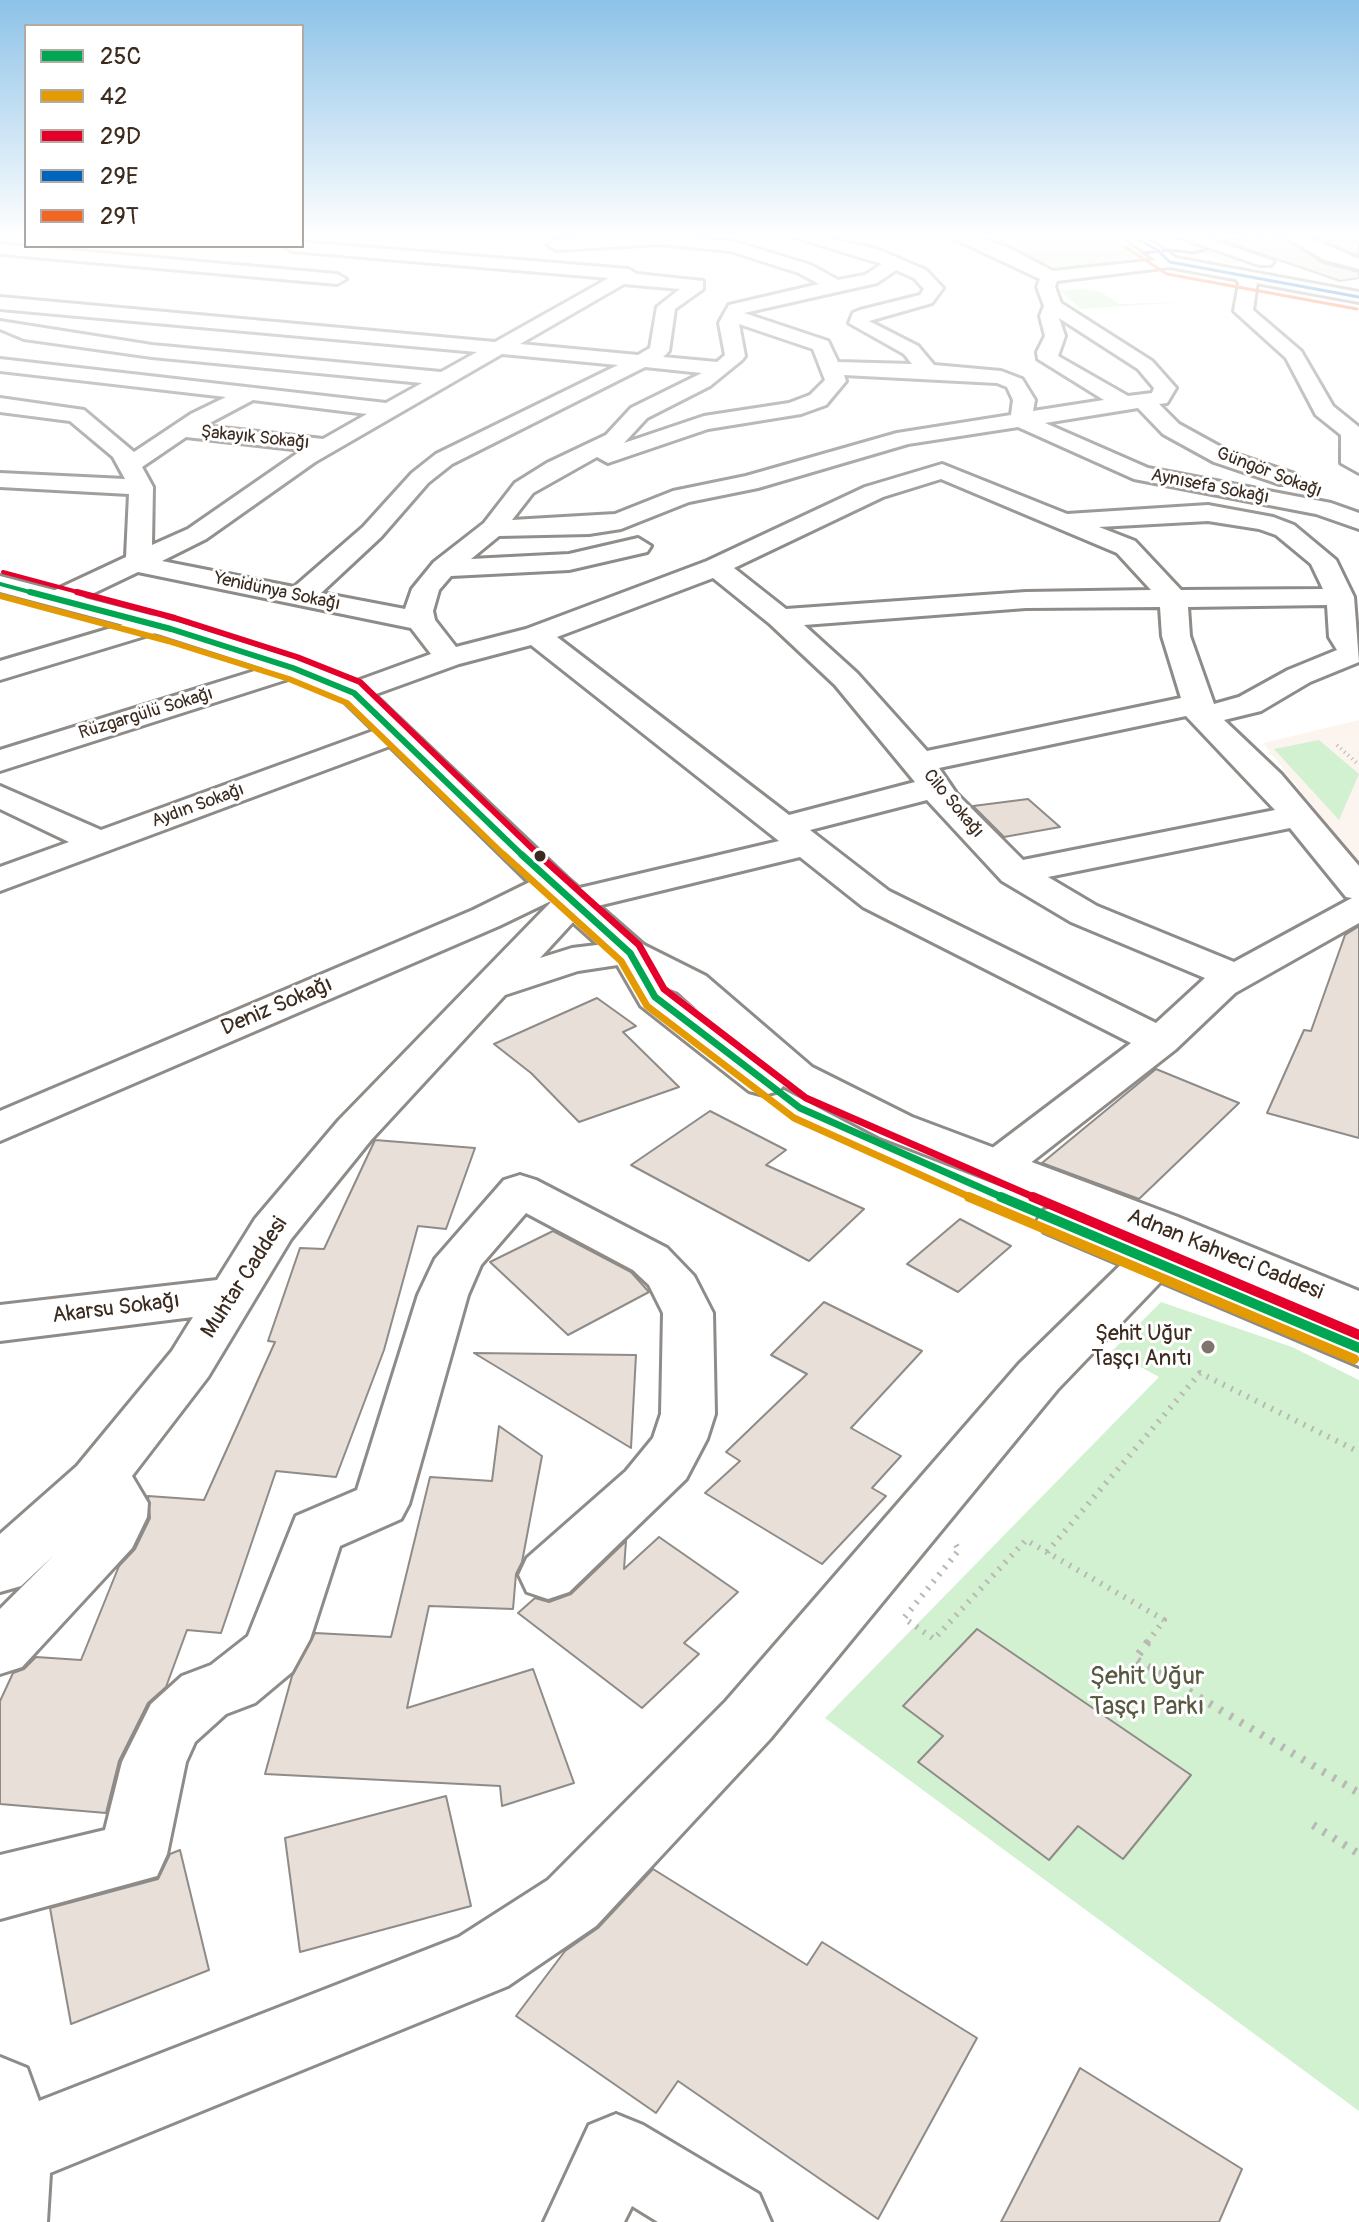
<!DOCTYPE html>
<html>
<head>
<meta charset="utf-8">
<style>
	body { margin:0 }
	#map { position:relative; width:1359px; height:2222px; overflow:hidden; background:#fff; font-family:Pangolin,sans-serif }
	canvas { display:block }
	.legend { position:absolute; left:24px; top:24px; width:280px; height:224px; box-sizing:border-box; background:#fff; border:2px solid #b1aaa5; margin:0; padding:10px 14px; list-style:none; font-size:24px; color:#3b2a1e }
	.legend li { display:flex; align-items:center; gap:16px; height:40px }
	.legend b { width:40px; border:2px solid #b1aaa5 }
</style>
</head>
<body>
<div id="map">
<canvas width="1359" height="2222"></canvas>
<ul class="legend">
<li><b style="height:10px;background:#00a651"></b>25C</li>
<li><b style="height:10px;background:#e49a03"></b>42</li>
<li><b style="height:10px;background:#e4002b"></b>29D</li>
<li><b style="height:10px;background:#0065bd"></b>29E</li>
<li><b style="height:10px;background:#f26522"></b>29T</li>
</ul>
</div>
<script>
const ctx = document.querySelector('canvas').getContext('2d');
ctx.lineJoin = 'round';
function fill(path, color) {
  ctx.fillStyle = color;
  ctx.fill(path, 'evenodd');
}
function shape(rows) {
  const path = new Path2D();
  for (const r of rows) {
    path.moveTo(r[0], r[1]);
    for (let i = 2; i < r.length; i += 2) path.lineTo(r[i], r[i + 1]);
  }
  return path;
}
function trace(path, color, width, dash) {
  ctx.strokeStyle = color;
  ctx.lineWidth = width;
  ctx.lineCap = dash ? 'butt' : 'round';
  ctx.setLineDash(dash || []);
  ctx.stroke(path);
}
function drawText(font, color, halo, rows, align = 'center') {
  ctx.font = font + ' Pangolin,sans-serif';
  ctx.lineWidth = 6;
  ctx.setLineDash([]);
  ctx.textBaseline = 'middle';
  ctx.strokeStyle = halo;
  ctx.fillStyle = color;
  for (const [text, x, y, turn = 0] of rows) {
    ctx.save();
    ctx.translate(x, y);
    ctx.rotate((+turn || 0) * Math.PI / 180);
    ctx.textAlign = isNaN(turn) ? turn : align;
    if (halo) ctx.strokeText(text, 0, 0);
    ctx.fillText(text, 0, 0);
    ctx.restore();
  }
}
fill(shape([
	[1359,720,1359,865,1263,743]
]), '#fcf5ef');
fill(shape([
	[978,236,1110,236,1145,249,1148,255,1066,271],
	[1154,236,1198,236,1248,262,1228,263],
	[1085,289,1103,293,1119,304,1185,302,1081,309,1060,290],
	[1319,740,1359,774,1339,820,1274,749],
	[1161,1302,1292,1347,1359,1380,1359,2111,825,1718,1159,1377,1112,1351]
]), '#d2f1d0');
const building = shape([
	[1312,236,1347,236,1359,243,1359,256,1312,236],
	[1282,237,1323,263,1359,272,1359,278,1340,281,1221,240,1282,237],
	[1028,799,1060,827,1004,837,973,806,1028,799],
	[1359,926,1359,1138,1267,1113,1304,1030,1311,1031,1345,935,1359,926],
	[597,998,636,1026,623,1032,679,1087,579,1122,531,1073,494,1044,597,998],
	[1156,1069,1239,1103,1139,1199,1042,1163,1156,1069],
	[710,1111,786,1150,766,1165,864,1209,809,1261,631,1165,710,1111],
	[375,1140,475,1148,446,1229,418,1226,384,1350,336,1477,276,1471,221,1633,187,1630,166,1687,148,1703,119,1761,106,1813,0,1804,0,1701,13,1673,24,1669,36,1657,81,1660,119,1566,135,1549,150,1518,148,1496,204,1500,275,1342,268,1341,300,1248,324,1249,375,1140],
	[960,1219,1011,1246,958,1292,907,1264,960,1219],
	[553,1231,631,1272,649,1292,568,1335,490,1262,553,1231],
	[824,1302,922,1351,851,1428,901,1456,872,1488,886,1496,822,1564,705,1493,740,1461,726,1452,807,1374,771,1355,824,1302],
	[474,1353,636,1355,631,1448,474,1353],
	[499,1426,542,1456,522,1562,516,1574,513,1609,429,1606,407,1708,533,1669,574,1783,502,1806,500,1786,265,1774,292,1676,315,1633,391,1637,430,1477,492,1481,499,1426],
	[659,1537,738,1592,684,1643,699,1654,642,1708,518,1613,535,1598,549,1602,571,1594,626,1541,624,1569,659,1537],
	[977,1629,1191,1775,1123,1859,1078,1826,1049,1860,918,1762,943,1736,903,1706,977,1629],
	[446,1796,471,1906,300,1952,285,1838,446,1796],
	[180,1850,209,1970,71,2024,50,1908,158,1879,170,1854,180,1850],
	[653,1869,807,1965,822,1942,977,2038,878,2219,678,2081,656,2113,516,2016,565,1951,598,1928,653,1869],
	[1080,2068,1242,2169,1219,2222,1001,2222,1080,2068]
]);
fill(building, '#e7dfd8');
trace(building, '#8e8b88', 2);
const minor = shape([
	[635,236,732,241,811,265,838,280,865,275,882,264,790,236,817,236,877,249,926,270,943,288,932,303,869,321,918,346,934,365,1001,371,1022,379,1035,400,1033,411,1104,400,1038,359,1037,352,1045,336,1040,316,1044,306,1037,287,1040,279,949,236,972,236,1007,247,1053,271,1176,258,1176,266,1170,267,1057,281,1055,287,1061,303,1152,361,1176,388,1167,403,1159,404,1179,424,1230,452,1295,474,1299,479,1295,484,1279,484,1214,462,1163,434,1138,408,1045,423,1148,468,1331,503,1359,513,1359,529,1316,514,1134,479,1018,427,908,444,758,488,689,502,621,529,589,534,499,536,471,559,569,554,638,538,651,546,647,552,569,570,451,576,439,590,433,611,435,620,456,647,526,629,707,561,865,487,942,464,1067,514,1208,505,1273,517,1294,525,1336,560,1354,597,1359,662,1310,682,1261,711,1224,720,1281,774,1359,866,1359,923,1235,993,1175,1050,1015,1175,999,1179,983,1175,976,1165,983,1155,1131,1043,863,907,800,857,585,909,540,958,572,948,630,941,644,945,650,953,644,961,578,971,505,995,371,1140,291,1239,208,1377,132,1476,148,1503,147,1517,132,1548,22,1667,0,1674,0,1609,53,1556,21,1586,0,1592,0,1534,77,1466,172,1351,193,1317,0,1341,0,1305,217,1280,255,1219,339,1120,553,900,499,926,0,1141,0,1111,473,910,540,877,553,874,566,877,571,885,567,891,779,841,531,645,459,664,354,702,343,700,339,693,343,686,431,654,411,628,138,572,71,604,51,604,47,598,51,592,126,557,129,494,0,487,0,473,125,479,113,457,70,421,0,412,0,398,84,410,134,452,191,414,226,397,0,371,0,359,386,403,422,383,152,357,24,339,0,329,0,321,152,345,441,372,477,352,0,309,0,297,495,342,609,278,292,251,284,246,302,246,302,242,628,269,637,274,703,281,703,289,675,309,669,351,663,357,717,362,725,355,719,323,729,305,819,284,799,273,730,251,661,244,556,250,548,245,556,240,635,236],
	[896,270,914,278,924,289,920,295,860,310,853,313,849,323,904,354,912,364,838,362,828,341,744,313,877,283,896,270],
	[624,284,680,289,657,307,650,348,638,355,520,344,624,284],
	[1059,318,1138,369,1154,388,1152,393,1128,396,1058,356,1065,336,1059,318],
	[739,324,813,349,825,380,810,395,789,403,704,416,624,443,647,418,710,386,742,360,745,356,739,324],
	[502,354,618,365,436,454,412,473,363,527,294,587,162,561,206,539,315,462,502,354],
	[645,367,702,373,631,408,606,435,547,463,515,483,484,523,434,562,412,589,405,609,321,593,381,537,428,483,452,464,645,367],
	[844,375,997,383,1007,387,1013,400,1011,415,897,433,746,476,673,491,615,514,512,520,533,493,597,457,608,463,708,429,801,414,826,405,846,381,844,375],
	[253,400,367,414,323,439,204,426,253,400],
	[186,437,302,450,188,529,152,545,153,487,142,467,186,437],
	[941,479,1117,553,1151,590,1026,592,786,609,734,568,883,497,941,479],
	[1208,521,1259,529,1276,535,1311,564,1323,589,1181,590,1135,541,1099,527,1208,521],
	[713,578,770,624,835,685,915,782,789,815,557,637,713,578],
	[1327,605,1329,637,1337,650,1288,670,1239,697,1214,704,1190,636,1188,607,1327,605],
	[1160,607,1162,636,1181,698,927,751,857,673,804,625,1026,608,1160,607],
	[1186,716,1275,810,1023,860,956,793,939,768,1186,716],
	[927,800,1002,881,1071,922,1205,978,1156,1023,889,891,810,830,927,800],
	[1290,828,1346,897,1352,898,1234,962,1097,906,1048,877,1290,828],
	[1176,236,1200,236,1274,261,1271,265,1259,265,1176,236],
	[1284,236,1304,236,1359,259,1359,269,1325,260,1284,236],
	[0,244,337,274,346,279,337,284,0,254,0,244],
	[1242,270,1257,282,1253,310,1301,351,1333,406,1359,427,1359,473,1341,463,1341,435,1316,415,1286,358,1234,311,1239,283,1233,275,1242,270],
	[155,615,165,618,169,624,165,630,0,680,0,661,155,615],
	[293,659,304,662,308,668,304,674,0,771,0,750,293,659],
	[395,723,406,726,411,733,406,740,0,891,0,867,69,842,0,809,0,786,101,830,395,723],
	[520,1175,536,1180,667,1248,694,1276,713,1313,715,1414,707,1439,686,1479,569,1592,548,1599,527,1592,519,1575,527,1558,626,1471,653,1438,661,1414,663,1313,649,1285,633,1270,526,1213,481,1265,468,1295,409,1504,401,1519,340,1546,310,1639,292,1672,255,1703,226,1714,195,1742,186,1762,167,1854,157,1876,0,1919,0,1855,105,1830,122,1762,151,1704,182,1676,211,1665,248,1636,296,1516,357,1490,418,1295,435,1259,504,1180,520,1175],
	[1155,1243,1172,1248,1179,1259,1172,1270,1057,1390,770,1739,596,1926,508,1986,50,2173,47,2222,0,2222,0,2057,27,2068,39,2101,459,1937,548,1880,726,1701,1019,1364,1138,1248,1155,1243],
	[616,2114,643,2125,759,2194,771,2222,658,2222,632,2206,624,2222,544,2222,589,2125,616,2114]
]);
const major = shape([
	[1123,236,1143,236,1176,258,1359,292,1359,302,1164,266,1123,236],
	[0,576,181,623,304,662,365,686,566,877,644,945,706,976,812,1067,912,1117,1178,1217,1359,1291,1359,1366,1044,1232,1037,1221,1044,1210,1059,1206,880,1137,783,1086,779,1091,764,1095,749,1091,641,1006,614,959,540,893,343,700,282,674,161,635,0,592,0,576],
	[670,989,678,992,699,1011,671,990,670,989]
]);
trace(minor, '#8e8b88', 6);
trace(major, '#8e8b88', 6);
trace(shape([
	[1061,236,1087,244]
]), '#b9b8b6', 2, [1, 3]);
trace(shape([
	[1337,745,1359,765]
]), '#b9b8b6', 4, [1, 4]);
trace(shape([
	[956,1545,959,1550,904,1618,934,1639,1026,1540,1164,1620,1146,1644],
	[1047,1552,1200,1373,1359,1452]
]), '#b9b8b6', 6, [2, 7]);
trace(shape([
	[1148,1642,1135,1659,1359,1793],
	[1313,1825,1359,1854]
]), '#b9b8b6', 8, [3, 9]);
fill(minor, '#fff');
fill(major, '#fff');
trace(shape([
	[0,584,37,594]
]), '#00a651', 4);
trace(shape([
	[30,592,171,629,293,668,354,693,524,857]
]), '#00a651', 6);
trace(shape([
	[522,855,630,953,655,997,800,1108,1006,1199]
]), '#00a651', 7);
trace(shape([
	[1001,1197,1359,1348]
]), '#00a651', 10);
trace(shape([
	[0,596,168,641,289,679,347,703,506,857]
]), '#e49a03', 6);
trace(shape([
	[504,855,621,961,647,1006,794,1118,974,1199]
]), '#e49a03', 7);
trace(shape([
	[969,1197,1354,1359]
]), '#e49a03', 10);
trace(shape([
	[3,572,85,594]
]), '#e4002b', 4);
trace(shape([
	[77,592,175,618,297,657,360,682,541,857]
]), '#e4002b', 6);
trace(shape([
	[539,855,639,945,664,989,806,1098,1038,1199]
]), '#e4002b', 7);
trace(shape([
	[1033,1197,1359,1335]
]), '#e4002b', 10);
trace(shape([
	[1131,236,1156,249,1170,262,1359,297]
]), '#0065bd', 3);
trace(shape([
	[1125,247,1167,274,1357,309]
]), '#f26522', 3);
trace(shape([
	[1143,253,1170,250,1194,253,1207,249]
]), '#8e44ad', 3);
const sky = ctx.createLinearGradient(0, 0, 0, 547);
sky.addColorStop(0, '#8dc2e8');
sky.addColorStop(0.43, '#fff');
sky.addColorStop(1, '#ffffff00');
ctx.fillStyle = sky;
ctx.fillRect(0, 0, 1359, 547);
for (const [x, y, r, color] of [
	[540,856,7,"#3b2a1e"],
	[1208,1347,8,"#80756d"]
]) {
  const dot = new Path2D();
  dot.arc(x, y, r, 0, 2 * Math.PI);
  ctx.fillStyle = color;
  ctx.fill(dot);
  trace(dot, '#fff', 3);
}
drawText('18px', '#3b2a1e', '#fff', [
	["Şakayık Sokağı",255,438,6],
	["Güngör Sokağı",1269,473,21],
	["Aynısefa Sokağı",1210,487,11],
	["Yenidünya Sokağı",277,592,12],
	["Rüzgargülü Sokağı",146,714,-17],
	["Cilo Sokağı",953,804,50],
	["Aydın Sokağı",198,806,-20]
]);
drawText('22px', '#3b2a1e', '#fff', [
	["Deniz Sokağı",277,1007,-23],
	["Adnan Kahveci Caddesi",1225,1255,22],
	["Muhtar Caddesi",245,1278,-57],
	["Akarsu Sokağı",116,1309,-7]
]);
drawText('22px', '#3b2a1e', '#fff', [
	["Şehit Uğur",1192,1334],
	["Taşçı Anıtı",1192,1359]
], 'right');
drawText('26px', '#585941', '#fff', [
	["Şehit Uğur",1147,1677],
	["Taşçı Parkı",1147,1707]
]);
</script>
</body>
</html>
